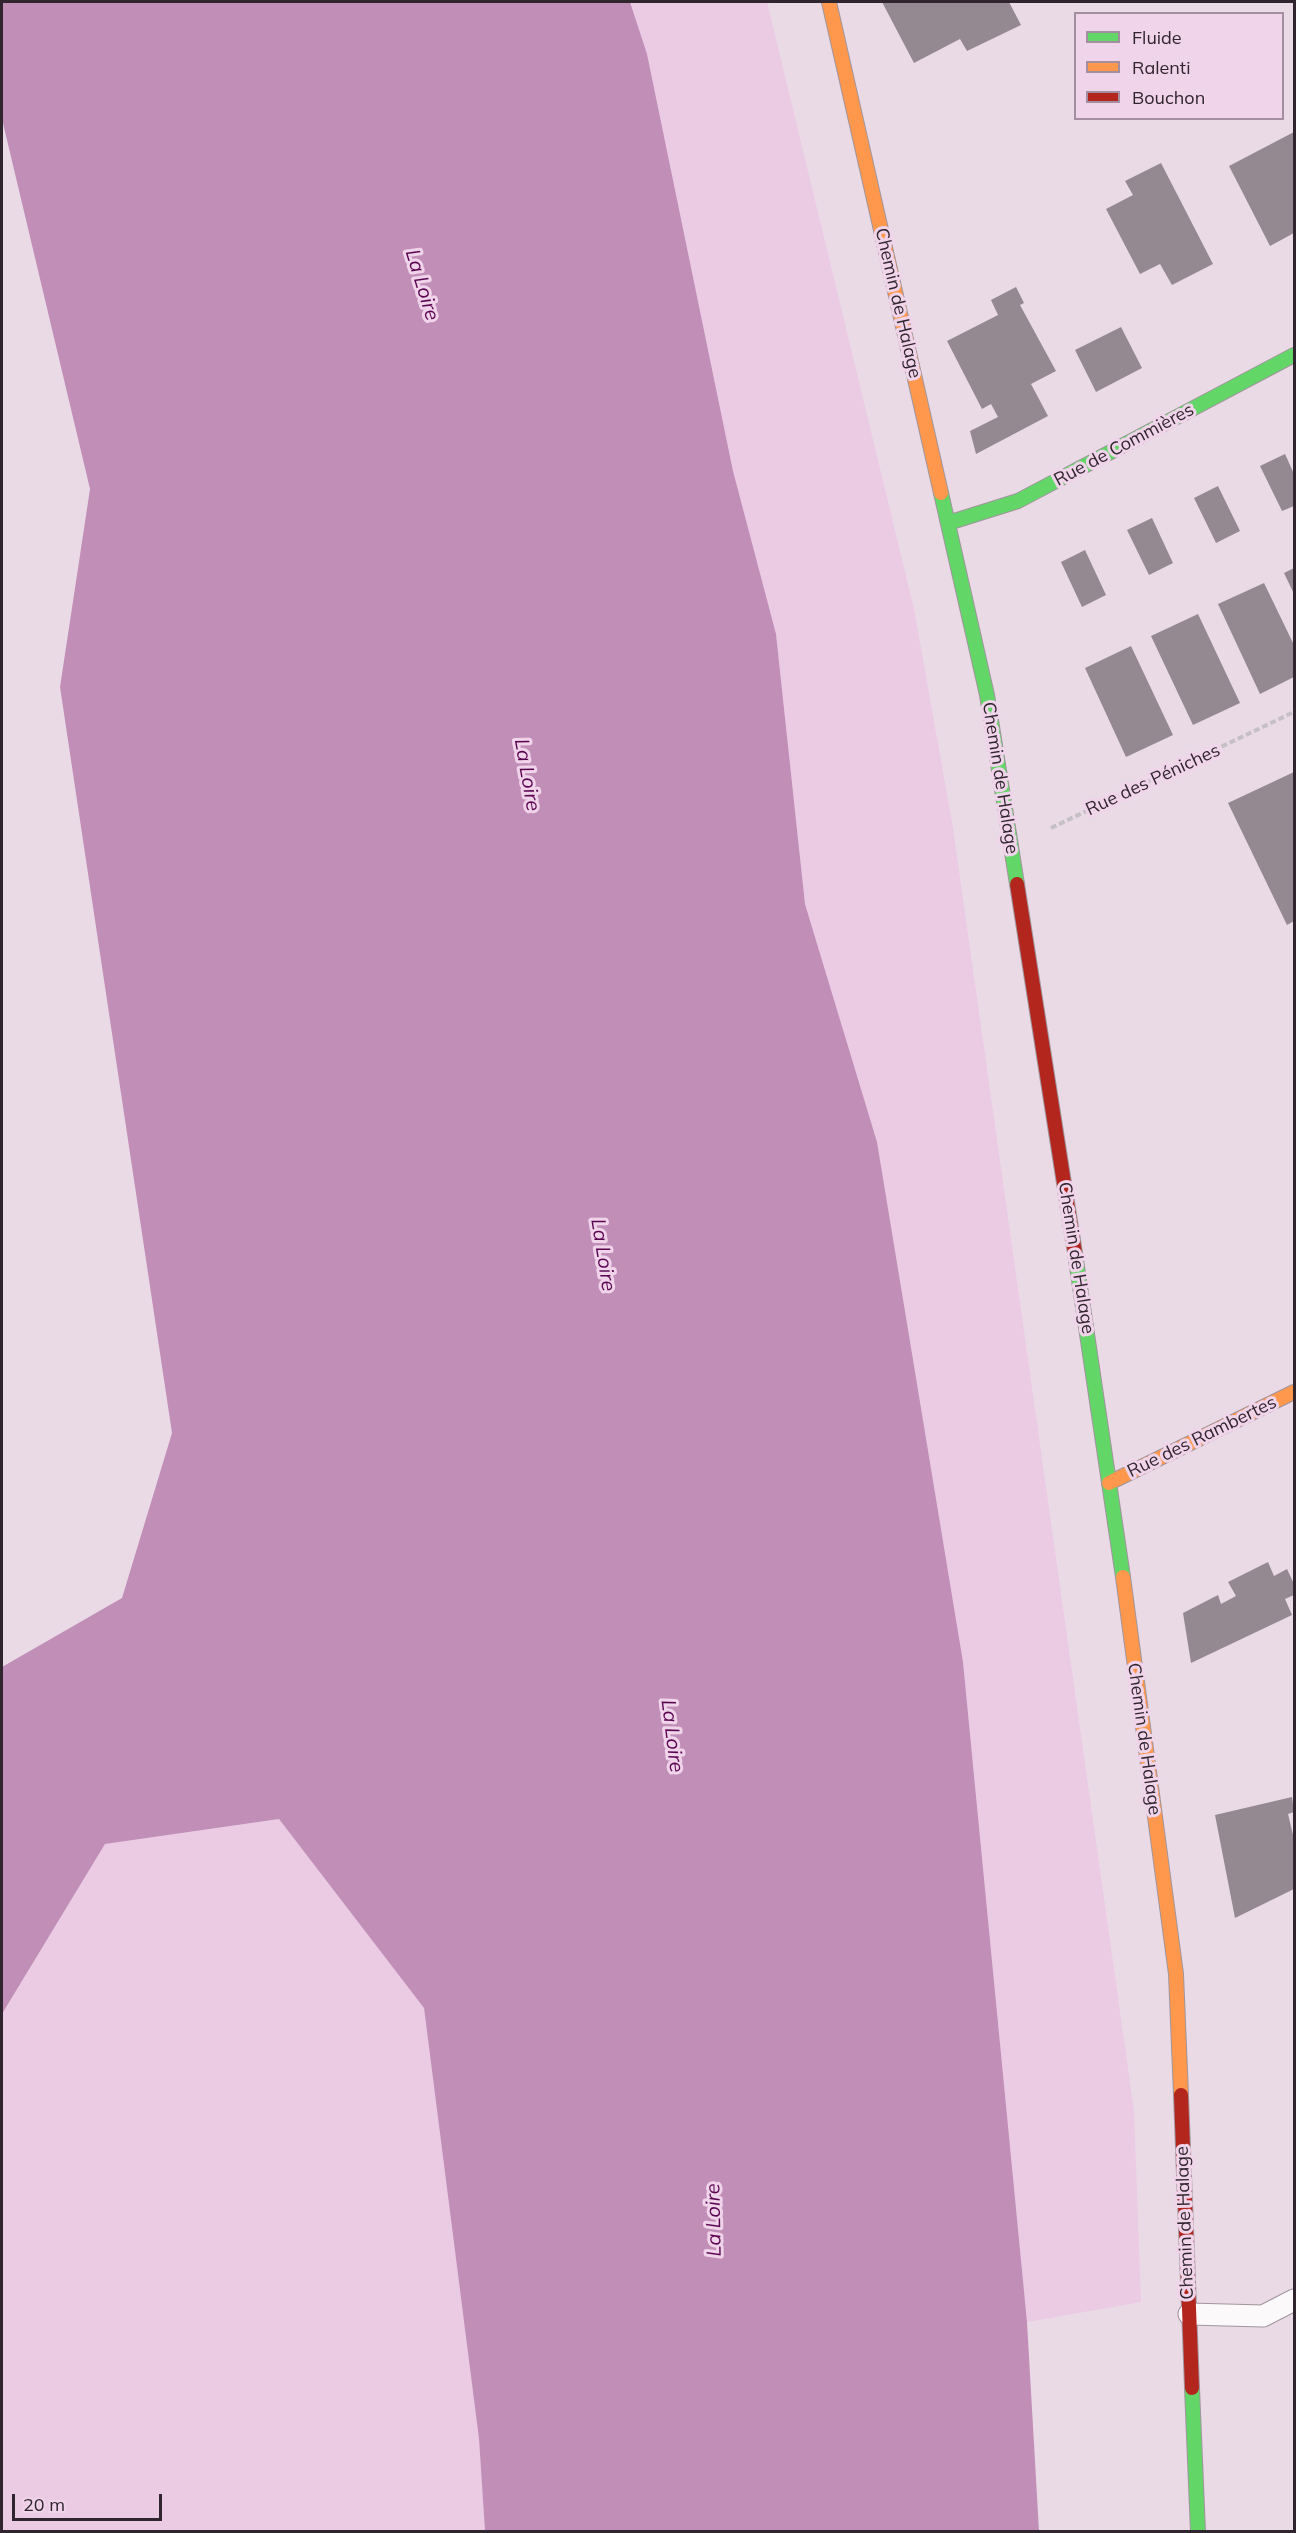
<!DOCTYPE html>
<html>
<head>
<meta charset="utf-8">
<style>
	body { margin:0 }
	#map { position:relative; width:1296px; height:2533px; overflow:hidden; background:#eadae6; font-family:Mulish,sans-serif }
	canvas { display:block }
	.frame { position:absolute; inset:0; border:3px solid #30252e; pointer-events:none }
	.legend { position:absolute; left:1074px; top:12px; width:210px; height:108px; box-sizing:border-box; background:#f0d4ea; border:2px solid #a38e9f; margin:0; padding:8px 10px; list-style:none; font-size:18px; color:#30252e }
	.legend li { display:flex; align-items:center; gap:12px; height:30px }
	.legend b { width:30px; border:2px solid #a38e9f }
	.scale { position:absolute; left:12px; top:2494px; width:150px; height:27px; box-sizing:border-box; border:3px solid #30252e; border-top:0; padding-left:8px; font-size:18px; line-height:21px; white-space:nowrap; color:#30252e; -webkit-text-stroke:4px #f0d4ea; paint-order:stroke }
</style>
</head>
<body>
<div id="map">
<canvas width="1296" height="2533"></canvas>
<div class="frame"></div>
<ul class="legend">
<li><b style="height:8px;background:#63d668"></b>Fluide</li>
<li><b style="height:8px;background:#ff974d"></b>Ralenti</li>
<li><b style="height:8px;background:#b3261e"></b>Bouchon</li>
</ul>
<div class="scale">20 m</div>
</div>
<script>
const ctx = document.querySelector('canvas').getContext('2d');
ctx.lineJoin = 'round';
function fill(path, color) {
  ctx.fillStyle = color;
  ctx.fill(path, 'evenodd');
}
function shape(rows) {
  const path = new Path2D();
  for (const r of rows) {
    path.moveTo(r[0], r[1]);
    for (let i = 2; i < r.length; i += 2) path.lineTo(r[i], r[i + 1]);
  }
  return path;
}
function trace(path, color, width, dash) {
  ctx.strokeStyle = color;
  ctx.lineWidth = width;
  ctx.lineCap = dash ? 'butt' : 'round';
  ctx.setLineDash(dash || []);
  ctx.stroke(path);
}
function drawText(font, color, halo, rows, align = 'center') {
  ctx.font = font + ' Mulish,sans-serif';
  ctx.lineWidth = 6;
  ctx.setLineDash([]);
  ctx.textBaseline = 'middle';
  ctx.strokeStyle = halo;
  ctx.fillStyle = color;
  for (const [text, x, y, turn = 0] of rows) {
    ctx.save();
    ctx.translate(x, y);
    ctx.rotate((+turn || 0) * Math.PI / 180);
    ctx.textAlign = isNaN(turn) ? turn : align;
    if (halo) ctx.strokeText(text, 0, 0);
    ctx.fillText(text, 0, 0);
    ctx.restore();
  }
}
fill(shape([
	[630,2,767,2,914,609,953,828,1134,2111,1141,2302,1027,2322,963,1662,877,1142,805,904,776,634,733,471,647,54],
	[279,1819,424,2008,479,2439,485,2531,2,2531,2,2015,105,1844]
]), '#ebcae4');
fill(shape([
	[2,2,630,2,647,54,733,471,776,634,805,904,877,1142,963,1662,1027,2322,1039,2531,485,2531,479,2439,424,2008,279,1819,105,1844,2,2014,2,1667,122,1598,172,1433,60,687,90,489,2,119]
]), '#c18eb8');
fill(shape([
	[882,2,1009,2,1021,25,967,51,960,39,914,63],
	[1294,132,1294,233,1270,246,1229,166],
	[1161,163,1213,264,1172,285,1160,264,1140,274,1106,209,1133,195,1125,181],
	[1016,287,1024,303,1020,305,1056,371,1031,384,1048,416,976,454,970,431,998,417,991,404,982,409,947,341,998,315,991,300],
	[1121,327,1142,368,1096,392,1075,350],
	[1285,454,1294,474,1294,506,1282,511,1260,466],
	[1218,486,1240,531,1216,543,1194,498],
	[1152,518,1173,563,1149,575,1127,530],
	[1085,550,1106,595,1082,607,1061,562],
	[1294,568,1294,594,1284,573],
	[1264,583,1294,645,1294,677,1260,694,1218,604],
	[1198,614,1240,703,1193,725,1151,636],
	[1131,646,1173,735,1126,757,1085,668],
	[1294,772,1294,921,1287,925,1228,803],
	[1268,1562,1274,1576,1287,1569,1294,1584,1294,1595,1285,1599,1292,1615,1191,1663,1183,1613,1218,1595,1221,1604,1236,1596,1228,1582],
	[1292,1797,1294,1812,1288,1814,1294,1839,1294,1889,1235,1918,1215,1815]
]), '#948891');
const lane = shape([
	[1189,2314,1263,2316,1294,2300]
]);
const fast = shape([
	[941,493,987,695,1017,884],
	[948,523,1018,501,1294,355],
	[1075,1253,1123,1577],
	[1192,2388,1198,2532]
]);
const slow = shape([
	[829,2,941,493],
	[1109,1483,1294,1392],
	[1123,1577,1176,1974,1181,2095]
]);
const jam = shape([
	[1017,884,1075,1253],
	[1181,2095,1192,2388]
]);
trace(lane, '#a0959d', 23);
trace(fast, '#a0959d', 16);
trace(slow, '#a0959d', 16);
trace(jam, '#a0959d', 16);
trace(shape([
	[1051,828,1294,712]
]), '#c4c0c4', 4, [6, 3]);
trace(lane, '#fcf9fb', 21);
trace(fast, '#63d668', 14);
trace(slow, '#ff974d', 14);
trace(jam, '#b3261e', 14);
drawText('18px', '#30252e', '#f0d4ea', [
	["Chemin de Halage",898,303,77],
	["Rue de Commières",1124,445,-28],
	["Chemin de Halage",1000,778,81],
	["Rue des Péniches",1153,780,-25],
	["Chemin de Halage",1076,1258,81],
	["Rue des Rambertes",1202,1437,-26],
	["Chemin de Halage",1144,1739,82],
	["Chemin de Halage",1185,2223,-92]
]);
drawText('italic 20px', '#5b0452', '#f0d4ea', [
	["La Loire",422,285,73],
	["La Loire",527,775,80],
	["La Loire",603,1255,81],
	["La Loire",672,1736,83],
	["La Loire",714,2220,-91]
]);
</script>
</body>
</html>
